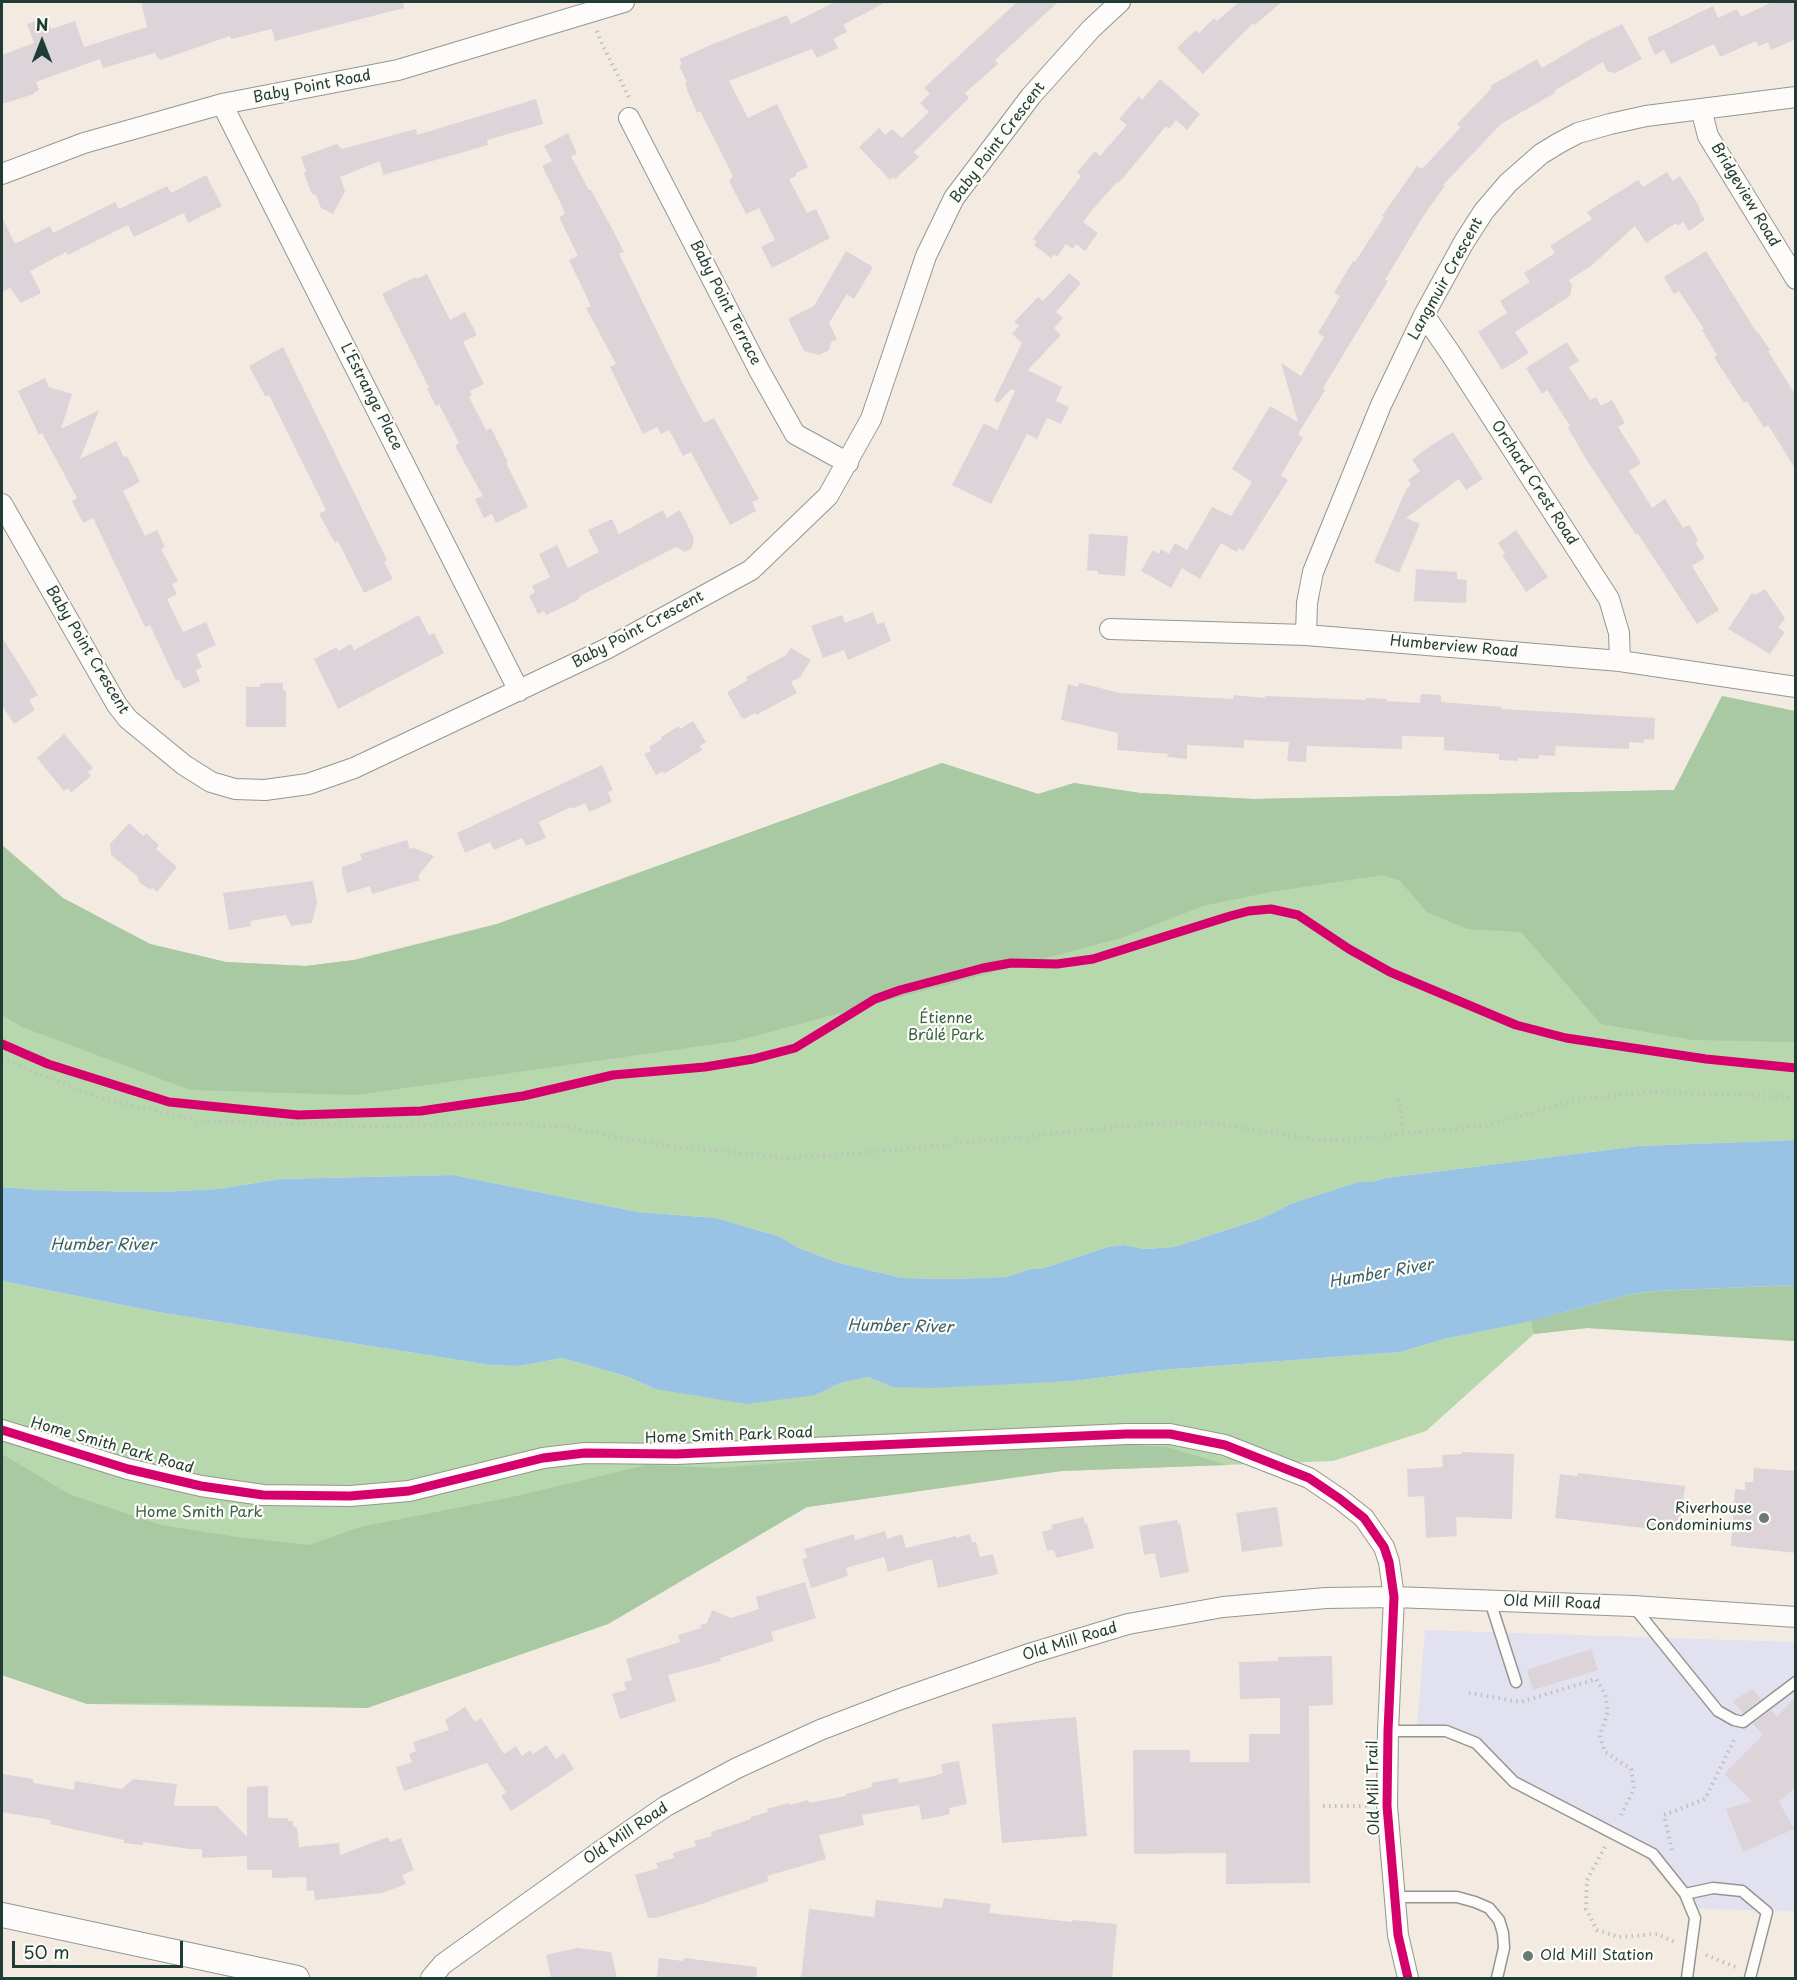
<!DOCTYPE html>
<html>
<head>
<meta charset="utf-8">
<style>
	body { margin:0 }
	#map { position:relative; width:1797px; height:1980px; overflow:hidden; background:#f3ebe2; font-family:"Playpen Sans",sans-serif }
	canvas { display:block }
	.frame { position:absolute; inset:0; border:3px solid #1f3d34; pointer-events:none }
	.north { position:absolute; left:12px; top:12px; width:60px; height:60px; -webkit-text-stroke:4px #fdfcf7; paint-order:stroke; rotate:0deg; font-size:16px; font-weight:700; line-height:24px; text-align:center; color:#1f3d34 }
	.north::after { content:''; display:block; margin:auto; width:21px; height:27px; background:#1f3d34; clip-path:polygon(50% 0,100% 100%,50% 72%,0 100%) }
	.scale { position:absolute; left:12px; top:1941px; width:171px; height:27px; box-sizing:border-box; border:3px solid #1f3d34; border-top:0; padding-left:8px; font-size:18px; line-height:21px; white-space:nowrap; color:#1f3d34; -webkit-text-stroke:4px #fdfcf7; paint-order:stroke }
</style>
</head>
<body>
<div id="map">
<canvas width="1797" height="1980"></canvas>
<div class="frame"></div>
<div class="north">N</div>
<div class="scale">50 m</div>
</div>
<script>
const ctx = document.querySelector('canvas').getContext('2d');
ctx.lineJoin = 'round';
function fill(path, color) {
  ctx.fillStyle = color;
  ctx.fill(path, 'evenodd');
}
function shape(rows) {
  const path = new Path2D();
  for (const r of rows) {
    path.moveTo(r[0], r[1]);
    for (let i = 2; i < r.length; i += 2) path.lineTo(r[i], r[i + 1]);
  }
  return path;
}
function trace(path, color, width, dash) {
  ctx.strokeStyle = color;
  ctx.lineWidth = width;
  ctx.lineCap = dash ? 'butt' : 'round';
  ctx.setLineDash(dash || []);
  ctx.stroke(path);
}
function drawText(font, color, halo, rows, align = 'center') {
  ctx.font = font + ' "Playpen Sans",sans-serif';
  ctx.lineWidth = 4.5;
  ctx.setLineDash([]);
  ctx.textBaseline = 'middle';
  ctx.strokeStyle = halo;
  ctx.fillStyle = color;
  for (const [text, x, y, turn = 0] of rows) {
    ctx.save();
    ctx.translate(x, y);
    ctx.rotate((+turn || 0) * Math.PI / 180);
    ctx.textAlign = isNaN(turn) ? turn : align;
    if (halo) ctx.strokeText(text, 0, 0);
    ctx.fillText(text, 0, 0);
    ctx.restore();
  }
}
fill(shape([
	[1425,1630,1795,1642,1795,1911,1698,1909,1628,1842,1526,1789,1460,1736,1416,1736]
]), '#e2e1ef');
fill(shape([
	[1722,696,1795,711,1795,1140,1639,1146,1386,1178,1371,1182,1358,1182,1293,1203,1260,1219,1174,1247,1145,1249,1124,1245,1108,1247,1041,1269,1031,1269,1005,1277,952,1279,902,1278,836,1262,799,1248,778,1236,716,1218,638,1212,453,1175,280,1179,218,1189,158,1192,40,1190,2,1187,2,845,63,898,150,944,226,962,305,966,354,960,497,924,942,763,1038,794,1074,783,1140,793,1254,799,1674,790],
	[2,1281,158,1312,490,1365,519,1366,562,1358,626,1376,655,1389,816,1395,840,1383,868,1377,892,1387,1073,1381,1162,1370,1401,1352,1444,1339,1567,1312,1795,1285,1795,1341,1587,1328,1534,1334,1426,1431,1333,1461,1061,1471,807,1507,608,1624,367,1708,87,1704,2,1675]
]), '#b7d8ad');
fill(shape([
	[1722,696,1795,711,1795,1042,1693,1040,1601,1024,1521,932,1467,929,1427,912,1400,881,1383,875,1270,892,1203,906,1121,938,736,1041,356,1095,190,1090,22,1027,2,1015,2,845,63,898,150,944,226,962,305,966,354,960,497,924,942,763,1038,794,1074,783,1140,793,1254,799,1674,790],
	[1795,1285,1795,1341,1587,1328,1534,1334,1531,1321,1632,1294,1655,1291],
	[1097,1443,1167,1447,1227,1465,1061,1471,807,1507,608,1624,367,1708,158,1703,87,1704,2,1675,2,1454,69,1494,161,1525,237,1537,309,1545,360,1527,512,1497,647,1465,719,1468,905,1453]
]), '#a9c9a3');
fill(shape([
	[1795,1140,1795,1285,1655,1291,1632,1294,1531,1321,1444,1339,1401,1352,1162,1370,1073,1381,931,1388,892,1387,868,1377,840,1383,816,1395,747,1404,655,1389,626,1376,562,1358,519,1366,490,1365,158,1312,2,1281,2,1187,40,1190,158,1192,218,1189,280,1179,453,1175,638,1212,716,1218,778,1236,799,1248,836,1262,902,1278,952,1279,1005,1277,1031,1269,1041,1269,1108,1247,1124,1245,1145,1249,1174,1247,1260,1219,1293,1203,1358,1182,1371,1182,1386,1178,1639,1146]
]), '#99c3e5');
fill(shape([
	[141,2,403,2,404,8,275,41,272,29,231,39,230,36,160,60,159,58,157,58,155,53,103,68,100,59,36,82,39,90,34,93,34,94,2,104,2,55,34,43,27,24,47,17,51,29,75,21,84,47,147,27],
	[835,2,886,2,843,25,847,32,833,39,838,48,817,58,812,49,729,81,748,118,777,104,808,167,796,173,796,176,789,179,807,213,816,209,830,238,772,268,761,247,775,240,759,208,746,214,729,181,733,176,700,111,697,113,688,92,685,83,687,82,679,66,682,64,679,59,713,44,787,15,791,24],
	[1017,2,1058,2,995,60,998,64,965,93,969,98,914,152,919,157,895,179,893,177,890,180,859,147,879,128,885,135,892,129,902,138,929,112,920,103,930,94,924,88],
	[1239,2,1282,2,1255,25,1253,23,1203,74,1177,48,1196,30,1199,33,1214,18,1217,21],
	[1772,2,1796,2,1796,39,1771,50,1768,42,1759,46,1756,41,1720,57,1714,44,1671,64,1664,50,1655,55,1647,38,1713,6,1718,18,1737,9,1741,17],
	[1622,24,1642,59,1615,73,1607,71,1603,62,1554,91,1555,93,1501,124,1443,185,1445,186,1424,215,1385,280,1388,281,1323,388,1325,390,1298,434,1303,438,1281,475,1288,480,1243,551,1239,548,1237,552,1221,543,1200,579,1182,568,1171,588,1141,571,1153,550,1159,554,1161,549,1169,554,1175,543,1187,550,1212,507,1231,516,1252,482,1232,469,1270,406,1298,422,1281,363,1301,376,1324,337,1318,333,1340,296,1334,293,1353,261,1355,262,1384,217,1382,216,1417,166,1422,169,1461,127,1457,124,1492,88,1490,86,1537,59,1542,68,1589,40],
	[1160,79,1200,114,1187,130,1176,120,1169,129,1166,126,1123,178,1118,183,1117,182,1094,208,1083,222,1098,233,1085,251,1076,244,1073,249,1066,244,1057,257,1054,254,1051,258,1034,245,1037,241,1033,239,1081,176,1077,172,1095,151,1100,156,1127,125,1119,119,1139,96,1142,100],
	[536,99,543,124,487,140,488,145,383,175,380,161,340,177,345,191,333,214,321,208,316,195,312,194,304,174,306,171,301,157,328,147,337,144,342,149,416,129,417,135],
	[568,133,577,154,571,156,589,190,591,190,616,236,624,252,619,254,680,378,704,423,714,418,759,499,752,502,756,511,730,525,691,452,683,456,669,430,661,434,657,427,643,434,610,367,616,364,586,308,591,306,569,260,578,256,559,217,565,214,561,204,542,166,552,161,544,146],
	[1667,172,1673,181,1680,176,1699,206,1700,212,1705,220,1689,231,1683,222,1678,226,1676,223,1646,243,1635,226,1591,266,1569,280,1572,285,1570,296,1515,332,1529,353,1502,370,1478,332,1507,313,1500,301,1530,282,1524,273,1555,253,1550,246,1592,219,1587,212,1638,180,1643,187],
	[206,175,222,206,188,223,184,213,134,237,128,225,68,255,66,252,30,271,41,293,21,303,10,288,2,292,2,217,15,244,50,226,53,233,115,202,119,209,167,186,171,193],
	[846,251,873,267,854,299,847,294,829,323,837,339,831,342,829,350,819,355,804,351,788,319,814,306],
	[1706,251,1757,333,1758,332,1770,350,1768,351,1796,396,1796,470,1768,425,1764,428,1747,401,1744,403,1714,357,1717,355,1702,330,1704,329,1679,291,1674,294,1664,277],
	[1069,273,1081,283,1056,312,1063,318,1054,328,1061,335,1028,370,1062,387,1056,401,1069,407,1061,424,1047,418,1037,439,1027,434,991,504,952,485,984,423,997,430,1015,391,1011,389,998,403,994,400,1022,343,1012,334,1019,326,1014,322,1038,297,1043,301],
	[427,274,450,320,465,312,477,335,463,342,484,384,470,391,472,395,469,397,486,430,491,428,508,462,506,463,528,507,496,523,492,514,484,518,475,499,483,496,455,446,459,443,439,404,436,406,427,389,429,388,382,294,415,277,416,279],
	[1567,342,1579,361,1569,367,1590,400,1596,397,1601,406,1612,400,1625,423,1618,427,1641,463,1629,471,1652,508,1665,499,1683,528,1689,525,1698,540,1695,542,1705,558,1692,566,1719,610,1697,624,1638,534,1636,535,1586,459,1568,428,1570,426,1547,390,1542,394,1526,368],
	[283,347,387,560,384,562,393,579,364,593,338,541,335,543,319,514,326,510,269,395,265,396,249,366],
	[45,378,49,387,72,394,61,429,99,410,80,459,116,441,124,457,127,456,140,482,123,491,145,536,157,530,165,547,161,549,178,581,172,584,177,594,167,599,183,632,206,622,216,645,196,654,202,667,196,670,200,681,183,689,179,679,176,681,150,625,145,627,93,518,83,523,72,501,77,498,42,433,39,435,18,391],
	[1453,432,1483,479,1466,490,1459,479,1406,518,1420,524,1399,573,1374,562,1407,488,1411,485,1408,480,1420,471,1412,460,1430,446],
	[663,510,667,518,680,510,694,538,692,548,685,552,676,547,580,596,578,600,546,615,544,611,538,614,529,596,535,592,532,586,550,577,539,554,557,545,568,568,599,552,588,530,612,519,619,534],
	[1516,530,1548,577,1526,592,1502,555,1505,554,1498,543],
	[1089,534,1128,536,1125,576,1098,574,1098,571,1087,570],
	[1416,569,1457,572,1457,579,1467,580,1466,603,1414,601],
	[1765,589,1785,618,1778,628,1785,632,1770,654,1728,629,1752,593,1755,595],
	[873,612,877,624,884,622,891,641,848,660,844,650,823,658,811,626,842,615,845,623],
	[419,615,429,635,434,633,444,653,338,709,314,659,337,647,338,651,351,644,354,650],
	[2,637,38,695,29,700,35,710,14,724,2,705],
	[791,648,811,660,800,677,791,682,797,693,756,715,755,713,744,719,741,717,727,692,748,680,746,677,786,655],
	[264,683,283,683,283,691,286,691,286,727,246,727,246,687,260,687,260,684],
	[1079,683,1121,693,1233,699,1234,695,1265,698,1265,696,1366,700,1366,698,1386,699,1386,701,1420,703,1421,694,1441,695,1441,702,1502,707,1502,709,1655,718,1654,740,1644,739,1644,743,1629,742,1629,749,1556,746,1555,756,1539,755,1538,759,1518,758,1518,761,1499,760,1499,754,1444,750,1444,737,1402,736,1402,749,1307,746,1306,762,1287,761,1289,742,1244,740,1244,748,1187,745,1187,759,1167,757,1168,754,1117,750,1118,733,1061,720,1068,684,1078,687],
	[693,721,706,742,700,746,702,750,664,774,663,771,656,775,644,754,651,751,649,747,662,739,661,737,679,726,680,729],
	[64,734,93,768,88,772,91,776,71,793,68,788,64,791,37,758],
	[602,765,613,790,608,792,612,802,589,812,585,803,572,809,571,807,539,822,546,838,526,846,522,838,494,850,490,842,465,853,457,833],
	[129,823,143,836,146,833,159,845,156,849,177,867,157,892,153,888,149,889,139,882,138,877,111,855,110,844],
	[407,840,410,849,414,848,434,856,418,876,420,880,372,894,370,886,347,893,342,874,342,867,362,860,360,854],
	[313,881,317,902,312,923,291,926,286,915,250,921,251,926,229,930,223,893],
	[1462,1452,1514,1454,1512,1519,1456,1517,1457,1536,1426,1538,1424,1496,1408,1497,1407,1469,1443,1467,1442,1455,1462,1454],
	[1754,1468,1796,1471,1796,1553,1731,1546,1735,1489,1745,1490,1745,1482,1753,1482],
	[1578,1473,1685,1486,1679,1532,1555,1518,1560,1474,1577,1476],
	[1277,1507,1283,1546,1242,1552,1236,1513],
	[1083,1517,1085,1524,1087,1523,1094,1548,1057,1558,1054,1550,1047,1551,1042,1532,1052,1529,1051,1525],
	[1177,1520,1178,1524,1180,1523,1189,1572,1160,1578,1155,1553,1144,1555,1139,1526],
	[885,1531,887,1539,902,1534,906,1548,956,1536,956,1538,970,1534,972,1542,976,1542,980,1557,993,1554,998,1574,938,1588,932,1559,888,1572,884,1557,846,1568,848,1576,811,1588,802,1559,807,1558,804,1549,854,1534,855,1540],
	[805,1582,816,1618,771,1632,774,1641,720,1658,721,1661,668,1675,676,1701,620,1719,612,1694,626,1690,624,1682,632,1680,626,1659,680,1642,678,1635,701,1628,700,1625,707,1623,712,1610,731,1618,759,1609,756,1597],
	[1591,1649,1598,1670,1533,1690,1527,1670],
	[1332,1656,1333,1705,1309,1706,1310,1883,1226,1884,1226,1853,1134,1854,1133,1750,1190,1750,1190,1762,1249,1762,1249,1734,1280,1734,1280,1698,1240,1699,1239,1662,1278,1661,1278,1657],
	[1752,1689,1761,1699,1743,1713,1733,1701],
	[1796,1696,1796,1787,1779,1802,1794,1829,1743,1852,1726,1809,1752,1801,1724,1774,1763,1735,1753,1724,1771,1710,1777,1717],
	[465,1707,475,1722,481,1718,504,1754,516,1746,522,1756,530,1750,533,1754,546,1745,556,1759,564,1753,574,1769,511,1811,501,1796,506,1792,487,1763,404,1791,396,1767,412,1762,409,1754,416,1751,413,1742,449,1730,445,1720],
	[1076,1717,1087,1836,1002,1843,992,1724],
	[959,1761,967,1804,949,1808,950,1814,922,1820,919,1805,862,1815,864,1825,819,1835,826,1859,767,1876,769,1881,711,1900,711,1901,656,1918,648,1918,635,1875,658,1868,656,1863,674,1858,673,1853,696,1846,694,1841,712,1836,711,1832,751,1819,751,1817,768,1812,767,1809,789,1803,790,1805,808,1800,809,1803,846,1796,846,1794,872,1787,871,1783,898,1778,899,1783,934,1776,943,1773,941,1764],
	[2,1774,33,1779,33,1783,74,1790,75,1781,122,1789,133,1779,177,1784,174,1806,217,1806,247,1837,247,1787,268,1786,268,1818,288,1818,288,1821,293,1821,293,1827,297,1827,299,1847,339,1843,340,1855,388,1837,390,1842,401,1838,414,1870,402,1875,406,1884,382,1893,315,1900,314,1890,307,1891,306,1877,272,1878,272,1870,247,1870,247,1856,202,1858,202,1849,189,1849,143,1842,143,1845,124,1843,124,1840,50,1824,51,1820,2,1812],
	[944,1898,991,1904,989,1913,1072,1922,1072,1920,1117,1924,1112,1978,801,1978,809,1909,874,1917,876,1900,942,1908],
	[577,1948,611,1952,617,1978,551,1978,546,1955],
	[659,1958,683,1961,684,1958,757,1967,756,1978,657,1978]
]), '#dcd4d8');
const service = shape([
	[1490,1601,1516,1682],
	[1633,1606,1718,1711,1734,1720,1743,1722,1796,1682],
	[1388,1731,1446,1731,1476,1743,1514,1782,1653,1854,1685,1894,1695,1918,1687,1978],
	[1685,1894,1713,1888,1742,1891,1767,1912,1750,1978],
	[1394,1897,1457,1897,1475,1902,1489,1908,1499,1920,1503,1933,1504,1948,1497,1978]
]);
const minor = shape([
	[222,104,519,691],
	[1701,109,1708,136,1796,279],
	[629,118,759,370,795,434,848,463],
	[2,174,84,143,222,104,398,70,624,2],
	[1424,315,1451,354,1609,599,1619,633,1620,661],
	[2,504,117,705,128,719,184,765,211,782,235,789,265,790,308,784,354,768,606,649,751,570,828,496,871,419,926,256,954,198,1031,96,1091,29,1120,2],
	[1110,629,1306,635,1620,661,1796,687],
	[1306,635,1307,603,1313,572,1381,405,1424,315,1464,242,1484,211,1508,183,1541,154,1559,143,1578,133,1610,124,1646,116,1796,97],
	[2,1430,128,1469,201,1486,263,1495,350,1496,409,1491,543,1458,585,1453,676,1454,1126,1434,1170,1434,1225,1445,1309,1478,1340,1499,1364,1518,1384,1547,1389,1562,1394,1597,1388,1731,1387,1806,1398,1935,1408,1978],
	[431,1978,443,1964,605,1848,666,1806,737,1768,820,1730,898,1700,1032,1653,1128,1624,1223,1607,1326,1598,1394,1597,1633,1606,1796,1617]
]);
const tertiary = shape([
	[2,1915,297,1978]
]);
trace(service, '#949690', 13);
trace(minor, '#949690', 22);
trace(tertiary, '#949690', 26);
trace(shape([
	[597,31,602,44,629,97],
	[2,1059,99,1098,201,1121,373,1126,516,1124,572,1128,660,1145,787,1158,873,1152,1158,1123,1211,1123,1320,1140,1339,1140,1483,1126,1586,1098,1649,1092,1796,1097],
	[1399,1099,1403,1133],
	[1469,1693,1521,1702,1596,1679,1605,1694,1608,1711,1600,1736,1605,1752,1631,1769,1634,1789,1619,1819],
	[1323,1806,1367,1806],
	[1605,1847,1587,1880,1586,1909,1597,1930,1619,1937,1657,1934,1677,1943],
	[1672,1850,1664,1815,1705,1799,1736,1736],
	[1706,1955,1738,1968]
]), '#bfc0be', 4, [1.5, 4.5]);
trace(service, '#fdfcfb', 10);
trace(minor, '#fdfcfb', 20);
trace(tertiary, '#fdfcfb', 24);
trace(shape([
	[2,1044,48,1064,169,1102,298,1115,421,1111,523,1096,613,1075,705,1067,753,1059,795,1048,875,999,900,990,983,968,1011,963,1057,964,1093,959,1230,916,1249,911,1271,909,1298,915,1349,949,1390,972,1516,1025,1566,1038,1706,1059,1796,1068],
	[2,1430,128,1469,201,1486,263,1495,350,1496,409,1491,543,1458,585,1453,676,1454,1126,1434,1170,1434,1225,1445,1309,1478,1340,1499,1364,1518,1384,1547,1389,1562,1394,1597,1388,1731,1387,1806,1398,1935,1408,1978]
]), '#d6006c', 9);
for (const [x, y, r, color] of [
	[1764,1518,6,"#697a71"],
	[1528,1956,6,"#697a71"]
]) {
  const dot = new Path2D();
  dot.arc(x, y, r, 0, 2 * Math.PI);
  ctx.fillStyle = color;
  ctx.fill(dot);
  trace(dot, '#fdfcf7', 2);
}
drawText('15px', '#1f3d34', '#fdfcf7', [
	["Baby Point Road",312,87,-11],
	["Baby Point Crescent",998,143,-53],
	["Bridgeview Road",1745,195,59],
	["Langmuir Crescent",1446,279,-61],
	["Baby Point Terrace",725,303,63],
	["L'Estrange Place",371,397,63],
	["Orchard Crest Road",1534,483,57],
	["Baby Point Crescent",638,630,-28],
	["Humberview Road",1454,647,5],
	["Baby Point Crescent",87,650,59],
	["Home Smith Park Road",729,1436,-2],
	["Home Smith Park Road",112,1446,16],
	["Old Mill Road",1552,1603,2],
	["Old Mill Road",1070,1642,-17],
	["Old Mill Trail",1374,1788,-91],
	["Old Mill Road",626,1834,-34]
]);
drawText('15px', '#396048', '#fdfcf7', [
	["Étienne",946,1019],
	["Brûlé Park",946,1036],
	["Home Smith Park",199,1513]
]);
drawText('15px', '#1f3d34', '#fdfcf7', [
	["Riverhouse",1752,1509],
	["Condominiums",1752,1526],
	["Old Mill Station",1540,1956,"left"]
], 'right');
drawText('italic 16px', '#386069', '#fdfcf7', [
	["Humber River",103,1246],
	["Humber River",1381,1274,-10],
	["Humber River",900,1327,1]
]);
</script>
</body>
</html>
